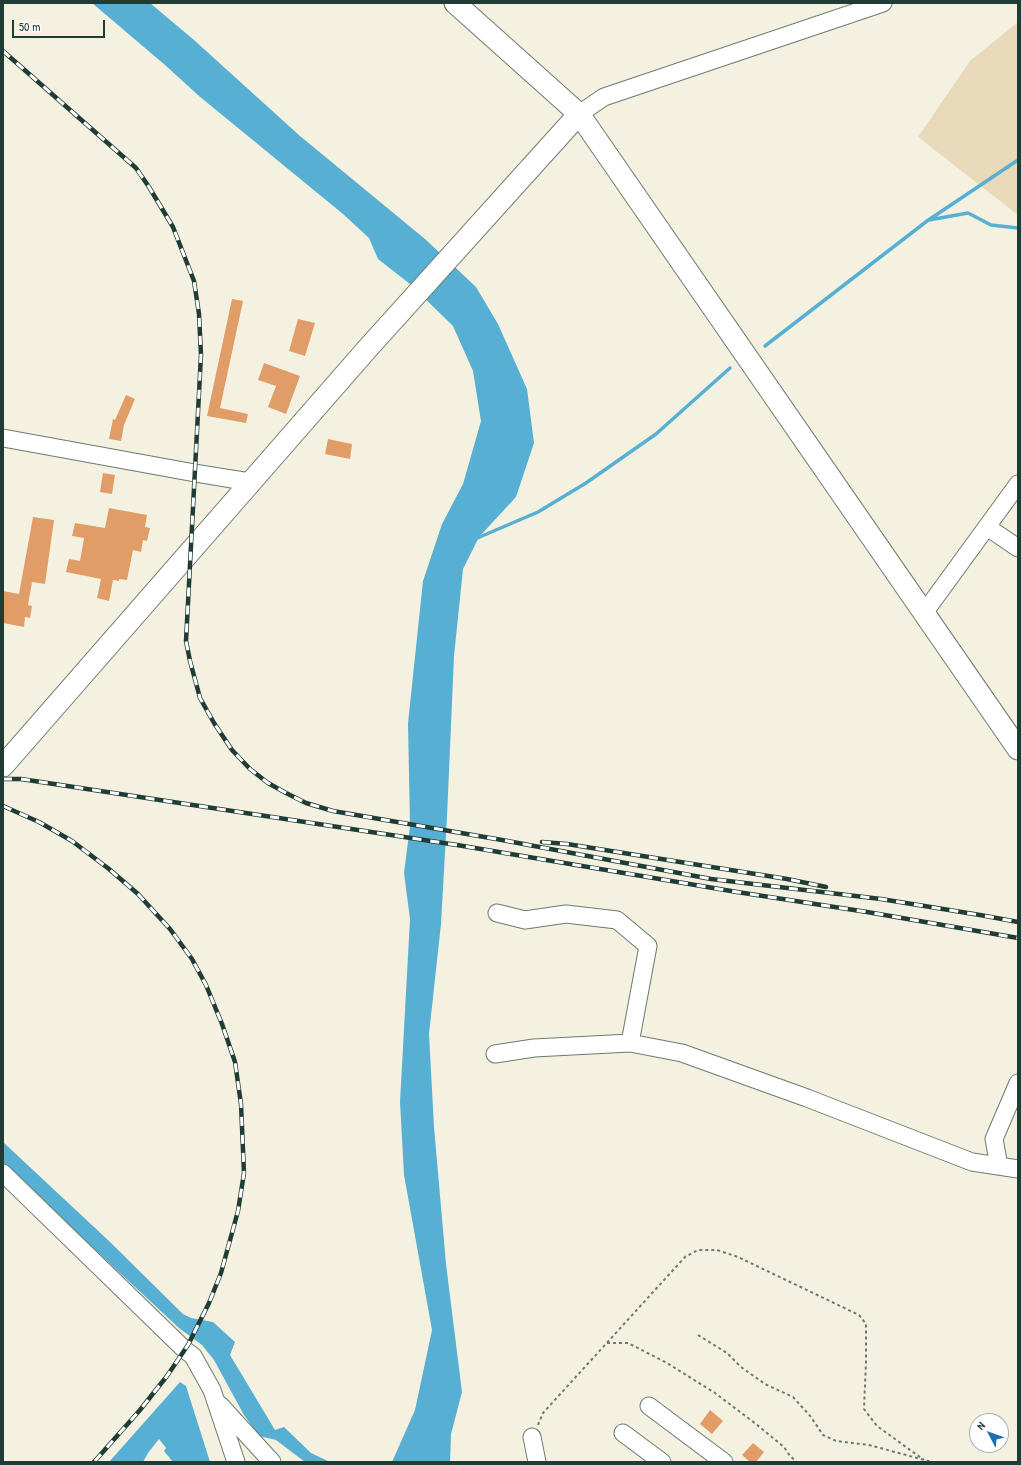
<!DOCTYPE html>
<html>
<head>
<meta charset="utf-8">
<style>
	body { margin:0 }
	#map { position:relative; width:1021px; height:1465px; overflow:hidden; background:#f5f1e0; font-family:"Patrick Hand",sans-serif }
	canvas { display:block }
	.frame { position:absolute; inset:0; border:4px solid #1f3d34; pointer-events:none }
	.north { position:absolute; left:969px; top:1413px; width:40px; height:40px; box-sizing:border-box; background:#fff; border:1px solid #a5b1ae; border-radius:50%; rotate:311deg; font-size:11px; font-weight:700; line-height:16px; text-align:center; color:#1f3d34 }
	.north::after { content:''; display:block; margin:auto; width:14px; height:18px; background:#1f6fb2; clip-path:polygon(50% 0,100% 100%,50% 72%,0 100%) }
	.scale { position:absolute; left:12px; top:20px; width:93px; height:18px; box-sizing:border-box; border:2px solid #1f3d34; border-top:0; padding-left:5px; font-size:12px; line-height:14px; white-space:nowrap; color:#1f3d34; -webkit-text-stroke:3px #fff; paint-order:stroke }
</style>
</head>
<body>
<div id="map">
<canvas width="1021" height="1465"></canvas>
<div class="frame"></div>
<div class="north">N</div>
<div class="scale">50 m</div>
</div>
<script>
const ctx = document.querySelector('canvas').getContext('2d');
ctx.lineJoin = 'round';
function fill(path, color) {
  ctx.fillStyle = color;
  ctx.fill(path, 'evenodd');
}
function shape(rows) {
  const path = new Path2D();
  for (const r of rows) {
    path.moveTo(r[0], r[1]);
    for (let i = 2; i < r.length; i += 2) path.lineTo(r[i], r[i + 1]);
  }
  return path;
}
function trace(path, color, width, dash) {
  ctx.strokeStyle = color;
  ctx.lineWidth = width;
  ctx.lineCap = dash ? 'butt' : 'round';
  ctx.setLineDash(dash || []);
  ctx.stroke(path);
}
fill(shape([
	[1018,22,1018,215,918,137,970,61]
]), '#e8d9ba');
fill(shape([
	[92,3,150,3,194,40,300,136,425,239,476,287,498,324,527,389,534,443,516,497,479,537,463,569,454,656,447,817,441,924,429,1034,434,1127,446,1264,462,1392,451,1434,450,1462,392,1462,415,1410,432,1330,404,1175,400,1102,410,919,404,873,410,826,408,723,423,581,442,524,463,484,481,421,473,371,453,326,410,284,378,259,369,238,343,214,199,96,165,65],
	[3,1142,109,1241,183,1314,191,1318,213,1322,235,1342,230,1355,275,1430,284,1427,311,1453,330,1462,305,1462,276,1440,259,1436,244,1415,214,1360,202,1345,179,1328,3,1164],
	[180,1382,186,1386,210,1462,173,1462,164,1451,166,1448,159,1439,148,1453,143,1462,109,1462]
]), '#57afd4');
trace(shape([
	[929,220,968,213,991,225,1018,228],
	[765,346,927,221,1018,160],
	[475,539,538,512,586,483,656,434,730,368]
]), '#57afd4', 3.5);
fill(shape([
	[232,299,243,301,220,408,248,414,246,423,207,416],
	[298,319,315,323,305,356,289,351],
	[264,363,300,376,286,414,268,407,276,386,258,380],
	[126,395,135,399,124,425,121,441,109,439,113,419,115,420],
	[328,439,352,444,350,459,325,454],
	[103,473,115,475,112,494,100,492],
	[109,508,147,515,145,527,150,528,147,541,143,540,141,552,133,550,127,580,119,579,119,581,113,580,109,601,97,598,101,579,66,572,69,559,80,561,84,538,72,536,75,523,105,528],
	[33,517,54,520,45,584,32,582,28,605,32,606,30,618,25,617,24,627,3,623,3,591,19,594],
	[710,1410,723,1421,712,1434,700,1424],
	[753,1443,764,1452,756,1462,750,1462,742,1455]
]), '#e19d68');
const minor = shape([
	[579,114,604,97,883,3],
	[3,438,195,473,250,482],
	[987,527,1018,548],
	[924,613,1018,484],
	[497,913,525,920,566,914,617,920,648,946,630,1043],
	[495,1054,534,1048,630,1043,682,1053,807,1098,972,1162,1018,1169],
	[999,1166,994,1139,1018,1083],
	[3,1173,185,1350,193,1356,212,1390,236,1462],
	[220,1405,272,1462],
	[649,1406,724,1462],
	[623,1433,662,1462],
	[532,1437,537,1462]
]);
const major = shape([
	[455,3,579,114,1018,749],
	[3,766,368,348,579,114]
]);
trace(minor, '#6a7c70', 19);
trace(major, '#6a7c70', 23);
trace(shape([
	[698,1335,727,1353,741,1367,765,1384,793,1397,811,1417,823,1435,836,1441,869,1445,932,1462],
	[607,1343,628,1343,667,1363,715,1393,756,1424,784,1447,790,1456,797,1462],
	[538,1425,543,1413,685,1257,698,1250,717,1250,738,1257,859,1315,866,1324,866,1363,864,1409,877,1426,924,1460]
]), '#6a7c70', 2, [3, 3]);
trace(minor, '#fff', 17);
trace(major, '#fff', 21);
const rail = shape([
	[3,51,136,168,149,187,173,227,194,281,199,314,201,355,186,641,190,661,200,698,214,723,232,750,250,769,268,783,286,793,306,803,333,811,502,840,711,879,881,899,980,915,1018,922],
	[3,779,21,779,457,845,737,892,867,912,1018,938],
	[3,806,39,822,72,841,109,869,138,894,170,929,192,959,206,985,222,1024,235,1062,241,1104,244,1173,238,1211,221,1273,209,1303,188,1345,167,1376,140,1410,94,1462],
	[542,842,567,844,787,879,826,887]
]);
trace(rail, '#1f3d34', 4.5);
trace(rail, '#fff', 3, [9]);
</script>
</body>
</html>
